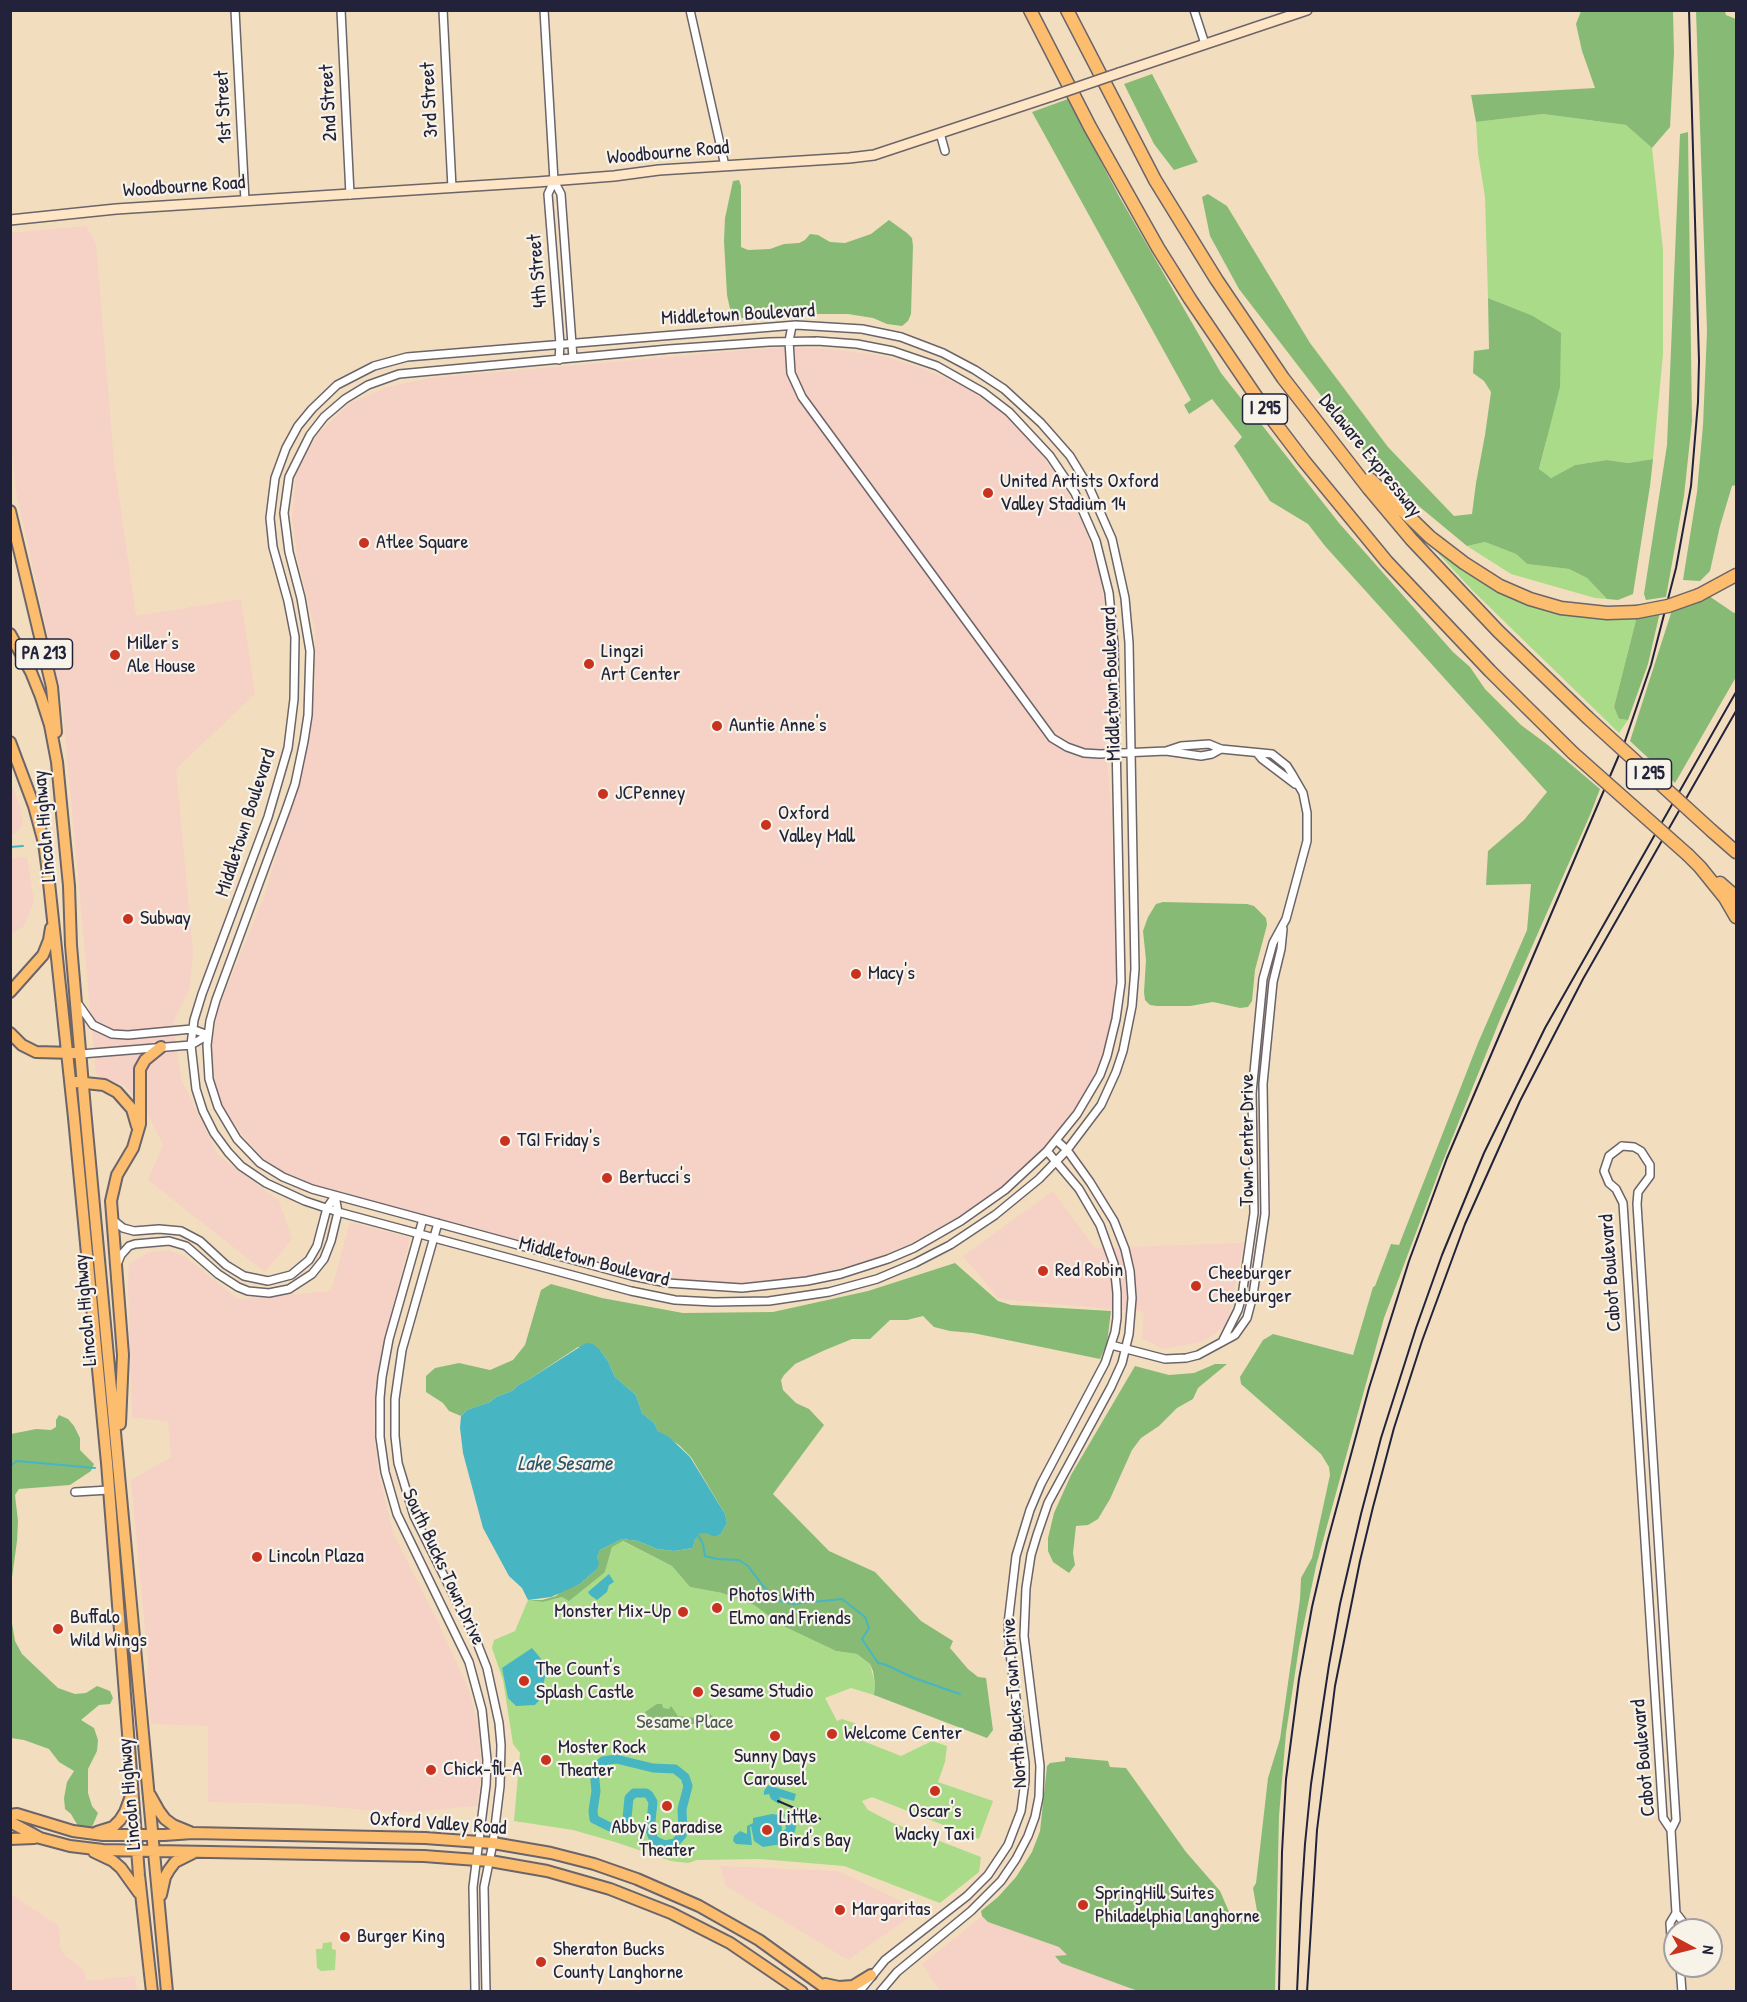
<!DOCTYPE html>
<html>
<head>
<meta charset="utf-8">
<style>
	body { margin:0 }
	#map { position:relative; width:1747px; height:2002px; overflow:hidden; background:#f2debf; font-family:"Patrick Hand",sans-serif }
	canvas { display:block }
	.frame { position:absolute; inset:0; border:12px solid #22223b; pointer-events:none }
	.north { position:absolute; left:1663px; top:1918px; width:60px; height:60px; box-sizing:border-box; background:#f7f3e8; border:2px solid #a29fa3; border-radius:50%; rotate:97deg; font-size:16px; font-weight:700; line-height:24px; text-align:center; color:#22223b }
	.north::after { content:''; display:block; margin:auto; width:21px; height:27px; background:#c8321e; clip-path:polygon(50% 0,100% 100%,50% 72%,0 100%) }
</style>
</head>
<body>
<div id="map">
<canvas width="1747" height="2002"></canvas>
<div class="frame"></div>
<div class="north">N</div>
</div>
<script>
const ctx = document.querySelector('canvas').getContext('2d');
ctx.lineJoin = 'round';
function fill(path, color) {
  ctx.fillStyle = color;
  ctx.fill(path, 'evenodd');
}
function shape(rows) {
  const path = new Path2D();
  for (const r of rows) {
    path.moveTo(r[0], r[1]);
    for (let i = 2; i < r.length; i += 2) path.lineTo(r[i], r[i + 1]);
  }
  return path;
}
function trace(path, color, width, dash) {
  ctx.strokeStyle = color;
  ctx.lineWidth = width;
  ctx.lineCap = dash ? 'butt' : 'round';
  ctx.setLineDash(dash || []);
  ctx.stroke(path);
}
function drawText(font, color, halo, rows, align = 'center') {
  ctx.font = font + ' "Patrick Hand",sans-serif';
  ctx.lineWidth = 4.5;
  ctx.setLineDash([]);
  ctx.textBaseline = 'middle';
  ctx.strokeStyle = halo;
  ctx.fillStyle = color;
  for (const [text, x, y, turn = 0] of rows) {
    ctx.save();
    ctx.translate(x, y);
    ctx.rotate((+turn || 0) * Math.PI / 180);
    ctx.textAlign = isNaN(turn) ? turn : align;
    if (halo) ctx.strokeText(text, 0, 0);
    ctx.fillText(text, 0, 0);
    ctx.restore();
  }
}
fill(shape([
	[86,226,96,244,114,462,136,616,241,599,255,694,176,769,193,952,190,988,173,1022,181,1079,218,1155,279,1201,292,1239,265,1272,148,1180,163,1145,147,1112,124,1085,96,1075,62,700,16,491,10,431,10,233],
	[771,348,823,348,883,356,921,368,959,384,1006,414,1039,450,1065,489,1084,526,1100,576,1107,622,1111,678,1105,732,1112,824,1116,966,1114,1013,1104,1052,1092,1079,1064,1126,1034,1158,1001,1189,972,1210,905,1246,865,1262,795,1279,747,1285,660,1277,614,1266,327,1189,283,1174,263,1158,241,1133,223,1107,213,1076,211,1049,218,1009,265,894,311,735,315,682,315,630,298,560,292,518,296,474,317,435,350,403,387,387,431,378],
	[11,782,20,807,23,825,14,835,11,835],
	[27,857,34,902,23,927,11,934,11,859],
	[1053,1191,1095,1248,1244,1243,1227,1325,1202,1342,1163,1349,1142,1338,1144,1312,999,1299,963,1256],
	[350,1222,410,1238,384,1344,374,1419,378,1473,394,1535,438,1622,469,1690,477,1722,482,1771,477,1806,397,1813,300,1804,208,1802,208,1726,151,1724,147,1686,148,1661,131,1480,171,1457,168,1422,132,1417,128,1283,129,1264,149,1252,169,1250,184,1256,238,1299,331,1291],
	[1066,1850,1228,1991,940,1991,922,1964],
	[720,1866,838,1871,920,1910,848,1960,726,1886],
	[10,1894,59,1926,60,1947,64,1955,84,1970,86,1981,135,1976,137,1991,11,1991]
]), '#f6d1c5');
fill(shape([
	[1543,114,1626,125,1652,148,1663,250,1663,354,1653,459,1628,463,1607,460,1575,465,1551,478,1539,470,1546,442,1531,315,1488,298,1485,197,1478,153,1476,122],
	[1421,535,1505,593,1637,616,1614,707,1619,719,1628,720,1619,733,1473,591],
	[1485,542,1516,554,1527,564,1569,569,1587,578,1607,599,1595,598,1511,574,1467,546],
	[622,1541,672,1566,690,1587,722,1593,754,1605,781,1625,836,1651,857,1654,870,1664,875,1684,874,1695,851,1688,825,1698,837,1721,842,1719,857,1724,863,1741,901,1756,932,1741,947,1746,945,1762,938,1782,993,1801,979,1839,872,1797,862,1801,868,1810,893,1823,981,1857,979,1872,940,1903,844,1866,760,1859,697,1860,688,1863,671,1861,615,1842,573,1830,514,1821,520,1753,513,1744,503,1680,492,1648,494,1640,515,1631,528,1600,543,1602,562,1597,605,1572,612,1547],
	[332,1942,332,1949,336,1950,335,1970,321,1971,317,1968,316,1949,322,1949,323,1943]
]), '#aadb89');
fill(shape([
	[1581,11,1673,11,1674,53,1670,127,1652,148,1626,125,1543,114,1476,122,1471,95,1595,88,1582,51,1576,24],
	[1696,11,1725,11,1726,15,1736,19,1736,485,1732,486,1720,526,1710,571,1700,581,1683,580,1697,492,1703,425,1707,331],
	[1152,74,1193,153,1198,162,1174,170,1154,144,1124,84],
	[1068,99,1120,198,1221,373,1339,523,1453,652,1470,667,1485,689,1521,725,1548,745,1600,789,1590,815,1501,1017,1441,1166,1384,1318,1316,1566,1299,1647,1286,1733,1279,1816,1275,1991,1138,1991,1061,1963,1055,1956,1067,1955,1059,1947,988,1922,982,1916,981,1911,998,1897,1016,1877,1032,1852,1040,1831,1047,1766,1050,1763,1065,1761,1065,1757,1108,1761,1110,1767,1126,1768,1186,1852,1220,1891,1230,1914,1243,1919,1253,1915,1257,1911,1253,1888,1256,1883,1268,1778,1280,1739,1300,1599,1301,1578,1312,1558,1330,1475,1329,1467,1321,1454,1241,1384,1240,1377,1263,1340,1273,1334,1353,1355,1373,1287,1375,1286,1391,1244,1399,1245,1478,1043,1527,930,1531,884,1486,885,1488,851,1524,820,1547,792,1325,546,1308,524,1270,501,1234,446,1242,437,1212,399,1189,414,1184,405,1191,400,1032,112],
	[1688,132,1692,421,1684,496,1666,597,1646,600,1644,594,1667,445,1680,134],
	[739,180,741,186,741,247,748,250,770,249,784,244,799,243,805,240,810,234,818,235,830,242,845,243,871,234,889,220,907,233,912,238,913,246,911,314,908,321,902,326,887,324,873,318,848,314,779,314,756,320,742,318,736,314,730,309,727,295,724,241,725,218,733,181],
	[1208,194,1227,206,1310,343,1388,447,1454,516,1472,514,1476,483,1485,435,1491,392,1484,381,1473,373,1474,351,1489,349,1488,298,1531,315,1561,333,1560,387,1539,469,1551,478,1575,465,1607,460,1628,463,1653,459,1650,486,1633,594,1618,600,1607,599,1587,578,1569,569,1527,564,1516,554,1485,542,1467,546,1409,498,1366,454,1239,289,1210,236,1202,197],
	[1709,596,1734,613,1736,612,1736,677,1675,783,1630,741,1672,610],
	[1660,612,1648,664,1628,720,1619,719,1614,707,1637,616],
	[1163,902,1247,904,1254,906,1266,918,1267,925,1255,970,1252,1001,1248,1007,1240,1008,1213,1002,1190,1006,1157,1006,1150,1005,1145,1000,1144,992,1146,960,1143,931,1148,917,1156,904],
	[955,1263,998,1301,1011,1305,1111,1311,1107,1343,1100,1359,973,1333,950,1331,934,1327,923,1316,907,1320,890,1320,870,1339,852,1339,825,1350,795,1364,784,1375,781,1380,783,1390,796,1403,809,1409,824,1425,773,1494,829,1551,875,1572,921,1621,953,1641,950,1648,968,1669,978,1677,986,1678,993,1730,987,1738,874,1695,875,1684,873,1671,870,1664,857,1654,836,1651,781,1625,754,1605,722,1593,690,1587,672,1566,623,1541,612,1547,605,1572,569,1601,562,1597,543,1602,528,1600,542,1600,556,1596,561,1591,580,1584,597,1569,597,1558,600,1550,622,1539,638,1541,657,1549,674,1551,693,1548,695,1538,699,1534,707,1532,711,1536,717,1536,721,1534,727,1523,725,1514,691,1457,679,1445,658,1431,654,1423,642,1413,636,1395,615,1377,608,1361,600,1350,578,1347,528,1380,518,1385,512,1391,496,1397,490,1402,467,1410,461,1416,449,1411,443,1403,426,1392,426,1376,435,1368,459,1363,490,1370,513,1360,525,1345,541,1290,551,1284,602,1298,683,1313,773,1312,868,1291],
	[1215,1364,1227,1364,1198,1388,1193,1399,1177,1408,1159,1426,1141,1438,1132,1450,1110,1499,1098,1519,1088,1525,1076,1526,1073,1553,1075,1565,1069,1573,1053,1562,1048,1551,1048,1538,1054,1513,1071,1475,1135,1366,1169,1375,1194,1373],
	[59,1415,68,1419,74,1426,80,1438,80,1450,94,1464,91,1471,70,1485,19,1489,15,1495,18,1521,17,1541,11,1585,11,1434,36,1429,51,1430,56,1427,56,1420],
	[11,1617,15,1641,22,1654,58,1688,75,1694,86,1693,97,1686,110,1691,113,1698,110,1704,99,1705,81,1720,94,1728,98,1740,97,1751,88,1769,88,1793,92,1806,98,1813,92,1827,78,1826,71,1814,65,1809,64,1798,67,1782,74,1771,59,1762,49,1749,24,1740,11,1738],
	[657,1704,662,1704,663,1708,669,1709,671,1706,678,1716,696,1718,707,1711,715,1719,708,1726,650,1719,645,1712]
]), '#87bb75');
fill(shape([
	[586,1343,593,1344,600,1350,608,1361,615,1377,636,1395,642,1413,654,1423,658,1431,669,1437,690,1457,725,1514,727,1523,721,1534,717,1536,711,1536,707,1533,699,1534,695,1539,693,1548,674,1551,657,1549,638,1541,622,1539,600,1550,597,1558,599,1563,597,1569,580,1584,551,1597,528,1600,522,1588,509,1576,483,1528,463,1453,460,1428,461,1416,467,1410,490,1402,496,1397,512,1391,518,1385,528,1380],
	[609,1574,614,1582,609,1585,607,1592,597,1600,590,1595,588,1592],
	[532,1648,547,1666,541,1698,535,1705,516,1706,508,1698,502,1668],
	[768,1785,796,1794,794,1801,779,1797,781,1800,779,1804,771,1799,769,1794,764,1795,764,1791],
	[784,1813,785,1816,781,1819,782,1831,786,1829,785,1821,788,1818,794,1819,797,1823,792,1842,787,1841,786,1836,784,1835,781,1844,763,1847,754,1841,751,1826,750,1827,752,1845,736,1844,733,1841,734,1836,740,1831,747,1834,747,1826,753,1823,753,1818,772,1814,779,1815]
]), '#47b5c2');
trace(shape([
	[10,847,23,846],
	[10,1466,17,1461,95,1468],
	[698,1535,703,1544,705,1556,717,1559,739,1560,748,1566,763,1586,780,1601,793,1604,842,1599,865,1617,869,1628,862,1639,878,1663,884,1664,914,1678,960,1694]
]), '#47b5c2', 2);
trace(shape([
	[616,1759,653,1768,675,1769,685,1777,688,1786,682,1809,683,1830,682,1835,675,1843,665,1845,654,1840,650,1830,653,1802,649,1795,646,1793,634,1793,629,1798,627,1818,623,1826,619,1828,610,1827,594,1819,593,1811,596,1791,594,1771,597,1766,603,1761,616,1759]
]), '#47b5c2', 9);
const minor = shape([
	[235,10,245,201],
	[341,10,350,195],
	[443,10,452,188],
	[544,10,554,181,561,194,573,358],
	[690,10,725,166],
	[1194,10,1205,44],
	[940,133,945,151],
	[554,181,548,194,560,344,559,360],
	[796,325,862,329,901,337,943,353,975,370,1004,389,1041,423,1070,456,1090,489,1112,539,1125,598,1129,643,1135,969,1132,1006,1123,1051,1116,1072,1101,1105,1067,1150,1039,1179,995,1215,950,1245,915,1263,877,1279,829,1292,769,1301,714,1302,675,1300,631,1291,338,1212,305,1201,266,1183,241,1166,228,1152,214,1133,203,1111,196,1089,191,1045,194,1020,202,994,268,817,288,748,294,699,295,637,288,601,273,547,270,518,275,478,286,448,298,426,312,409,337,385,374,366,407,357,796,325],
	[792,326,789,341,791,373,802,397,1052,738,1067,747,1084,753,1100,754,1166,751,1201,756,1212,754,1221,749],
	[817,341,857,344,893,351,937,366,983,392,1009,412,1050,456,1075,493,1096,541,1109,593,1114,644,1121,983,1116,1019,1107,1056,1100,1075,1077,1114,1047,1151,1005,1190,961,1221,914,1248,888,1259,841,1274,807,1281,742,1288,667,1283,632,1276,312,1189,283,1177,260,1163,237,1139,218,1107,209,1079,207,1045,210,1021,216,1000,286,810,295,784,304,741,308,715,310,651,301,598,289,552,284,513,289,477,310,435,324,417,345,399,368,385,399,374,669,349,769,342,817,341],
	[1166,751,1181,746,1209,744,1221,749,1272,754,1287,766,1292,774,1303,793,1307,813,1307,841,1286,919,1273,943,1263,979,1252,1093,1254,1213,1242,1296,1238,1310,1222,1342],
	[1257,753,1262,759,1295,784],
	[79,1005,93,1025,112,1034,128,1035,192,1029,208,1035],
	[81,1054,191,1045,208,1035],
	[1622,1146,1634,1147,1641,1151,1650,1165,1650,1176,1638,1192,1637,1204,1676,1820,1671,1830,1663,1818,1623,1203,1616,1189,1609,1183,1604,1171,1609,1156,1622,1146],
	[423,1219,389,1339,382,1377,380,1398,380,1437,385,1472,397,1514,469,1662,482,1710,487,1760,486,1785,473,1887,475,1992],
	[113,1220,123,1228,134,1231,159,1229,181,1231,200,1241,226,1265,244,1276,268,1281,291,1275,309,1260,317,1246,327,1208,335,1196],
	[438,1223,402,1350,395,1399,395,1436,398,1463,414,1516,476,1640,487,1668,499,1723,501,1745,500,1786,493,1843,484,1887,486,1992],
	[118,1262,121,1255,129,1246,135,1244,169,1241,186,1246,218,1274,238,1287,248,1291,269,1293,289,1289,312,1274,324,1259,331,1241,338,1212,335,1196],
	[1111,1345,1165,1359,1186,1358,1198,1355,1235,1335,1247,1318,1253,1295,1265,1214,1263,1084,1273,982,1281,949,1283,929],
	[75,1492,109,1490],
	[1671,1830,1676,1913,1670,1923,1671,1938,1675,1943],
	[1676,1913,1683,1922,1683,1930],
	[1680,1966,1682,1992],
	[859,1992,885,1960,967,1896,988,1875,1008,1845,1021,1811,1025,1781,1025,1763,1011,1662,1008,1624,1016,1556,1030,1510,1041,1484,1105,1363,1115,1332,1117,1318,1117,1293,1114,1264,1100,1225,1079,1189,1047,1151],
	[880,1992,897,1972,971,1911,1001,1881,1016,1859,1028,1836,1035,1817,1039,1797,1040,1766,1024,1636,1026,1588,1031,1555,1037,1535,1048,1503,1111,1387,1122,1363,1129,1334,1132,1298,1130,1271,1125,1249,1114,1221,1090,1182,1067,1150,1056,1140]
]);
const secondary = shape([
	[1119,73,1307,10],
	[10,220,116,209,537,182,614,176,659,170,849,158,874,155,1052,96]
]);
const primary = shape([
	[10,511,52,687,56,732],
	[10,634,31,672,41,697,50,725,57,762,69,886,71,945,85,1109,167,1992],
	[10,742,34,806,44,843,48,873,74,1118,107,1463,139,1875,152,1992],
	[10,992,43,955,49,940,51,928],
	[10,1033,22,1045,36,1052,74,1053],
	[76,1082,104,1085,117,1092,132,1109,137,1126],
	[120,1424,123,1355,111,1201,117,1175,133,1148,140,1124,140,1069,145,1060,161,1047],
	[150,1795,159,1811,165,1819,173,1825,190,1832],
	[10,1815,17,1814,73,1831,103,1835,164,1835,193,1833,425,1838,493,1843,551,1853,594,1864,637,1879,699,1906,759,1940,831,1992],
	[10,1822,40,1838,70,1846,103,1850,424,1856,490,1861,547,1871,610,1889,671,1913,730,1943,802,1992],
	[97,1832,113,1827,120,1820,125,1812,131,1796],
	[10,1839,34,1838],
	[94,1852,113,1861,121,1868,139,1893],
	[161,1895,165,1877,169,1870,175,1862,193,1853],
	[825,1984,839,1987,853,1986,871,1975]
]);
const motorway = shape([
	[1030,10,1090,127,1158,248,1190,299,1266,411,1304,461,1387,562,1490,671,1573,753],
	[1067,10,1155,180,1216,279,1283,378,1369,489,1411,539,1498,631,1587,717],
	[1370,479,1430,537,1464,563,1500,586,1530,599,1561,608,1607,613,1637,612],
	[1699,595,1736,575],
	[1712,831,1736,852],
	[1688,855,1700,867,1725,898,1736,917],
	[1720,883,1736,897]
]);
trace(minor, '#6b6469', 10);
trace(secondary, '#6b6469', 12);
trace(primary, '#6b6469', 14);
trace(motorway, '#6b6469', 15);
trace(minor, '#fff', 7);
trace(secondary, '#fee5c5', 9);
trace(primary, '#fcbd6e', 10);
trace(motorway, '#fcbd6e', 12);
trace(shape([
	[778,1801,820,1819],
	[1279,1992,1282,1852,1286,1779,1299,1679,1312,1607,1327,1543,1369,1388,1409,1261,1447,1158,1625,741,1651,665,1676,568,1691,486,1698,402,1699,361,1689,10],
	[1297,1992,1301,1904,1305,1844,1311,1784,1329,1665,1340,1604,1361,1514,1381,1438,1416,1328,1442,1255,1484,1153,1545,1028,1736,692],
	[1307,1992,1317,1830,1335,1686,1360,1561,1373,1507,1394,1428,1422,1341,1465,1224,1520,1101,1583,979,1736,711]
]), '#22223b', 2);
const secondaryBridge = shape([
	[1052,96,1119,73]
]);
const motorwayBridge = shape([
	[1637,612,1668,606,1699,595],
	[1587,717,1712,831],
	[1573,753,1688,855]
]);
trace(secondaryBridge, '#6b6469', 12, []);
trace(motorwayBridge, '#6b6469', 15, []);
trace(secondaryBridge, '#fee5c5', 9);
trace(motorwayBridge, '#fcbd6e', 12);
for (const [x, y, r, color] of [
	[988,493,6,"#c8321e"],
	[364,543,6,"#c8321e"],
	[115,655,6,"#c8321e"],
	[589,664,6,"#c8321e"],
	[717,726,6,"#c8321e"],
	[603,794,6,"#c8321e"],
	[766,825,6,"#c8321e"],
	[128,919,6,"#c8321e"],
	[856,974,6,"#c8321e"],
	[505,1141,6,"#c8321e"],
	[607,1178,6,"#c8321e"],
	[1043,1271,6,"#c8321e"],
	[1196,1286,6,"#c8321e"],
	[257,1557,6,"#c8321e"],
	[717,1608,6,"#c8321e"],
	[683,1612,6,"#c8321e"],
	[58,1629,6,"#c8321e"],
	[524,1681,6,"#c8321e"],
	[698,1692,6,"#c8321e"],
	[832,1734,6,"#c8321e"],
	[775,1736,6,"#c8321e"],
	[546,1760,6,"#c8321e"],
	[431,1770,6,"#c8321e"],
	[935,1791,6,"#c8321e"],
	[667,1806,6,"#c8321e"],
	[767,1830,6,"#c8321e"],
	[1083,1905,6,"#c8321e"],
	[840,1910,6,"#c8321e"],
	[345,1937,6,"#c8321e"],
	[541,1962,6,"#c8321e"]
]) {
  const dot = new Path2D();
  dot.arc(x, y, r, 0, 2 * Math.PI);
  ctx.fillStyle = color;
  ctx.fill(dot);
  trace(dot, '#f7f3e8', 2);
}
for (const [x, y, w] of [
	[1265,409,45],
	[44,654,57],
	[1649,774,45]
]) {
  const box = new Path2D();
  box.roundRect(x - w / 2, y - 15, w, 30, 4.5);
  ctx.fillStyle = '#f7f3e8';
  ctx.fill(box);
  trace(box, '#22223b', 1.5);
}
drawText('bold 18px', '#22223b', null, [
	["I 295",1265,409],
	["PA 213",44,654],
	["I 295",1649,774]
]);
drawText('20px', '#22223b', '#f7f3e8', [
	["3rd Street",430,100,-93],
	["2nd Street",329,103,-93],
	["1st Street",224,107,-93],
	["Woodbourne Road",668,153,-5],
	["Woodbourne Road",184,187,-4],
	["4th Street",538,271,-95],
	["Middletown Boulevard",738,315,-3],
	["Delaware Expressway",1370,456,51],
	["Middletown Boulevard",1112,684,-92],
	["Middletown Boulevard",246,823,-72],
	["Lincoln Highway",45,826,-95],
	["Town Center Drive",1248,1140,-90],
	["Middletown Boulevard",594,1262,14],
	["Cabot Boulevard",1611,1273,-94],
	["Lincoln Highway",86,1310,-95],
	["South Bucks Town Drive",443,1567,65],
	["North Bucks Town Drive",1015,1703,-94],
	["Cabot Boulevard",1644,1758,-95],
	["Lincoln Highway",130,1794,-95],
	["Oxford Valley Road",438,1824,4]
]);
drawText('20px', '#22223b', '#f7f3e8', [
	["United Artists Oxford",1000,482],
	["Valley Stadium 14",1000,505],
	["Atlee Square",376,543],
	["Miller's",127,644],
	["Ale House",127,667],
	["Lingzi",601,652],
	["Art Center",601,675],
	["Auntie Anne's",729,726],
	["JCPenney",615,794],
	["Oxford",778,814],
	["Valley Mall",778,837],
	["Subway",140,919],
	["Macy's",868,974],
	["TGI Friday's",517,1141],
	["Bertucci's",619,1178],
	["Red Robin",1055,1271],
	["Cheeburger",1208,1274],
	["Cheeburger",1208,1297],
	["Lincoln Plaza",269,1557],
	["Photos With",729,1596],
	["Elmo and Friends",729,1619],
	["Monster Mix-Up",671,1612,"right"],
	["Buffalo",70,1618],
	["Wild Wings",70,1641],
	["The Count's",536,1670],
	["Splash Castle",536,1693],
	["Sesame Studio",710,1692],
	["Welcome Center",844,1734],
	["Moster Rock",558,1748],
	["Theater",558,1771],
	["Sunny Days",775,1757,"center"],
	["Carousel",775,1780,"center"],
	["Chick-fil-A",443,1770],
	["Oscar's",935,1812,"center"],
	["Wacky Taxi",935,1835,"center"],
	["Little",779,1818],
	["Bird's Bay",779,1841],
	["Abby's Paradise",667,1828,"center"],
	["Theater",667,1851,"center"],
	["SpringHill Suites",1095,1894],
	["Philadelphia Langhorne",1095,1917],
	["Margaritas",852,1910],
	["Burger King",357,1937],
	["Sheraton Bucks",553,1950],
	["County Langhorne",553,1973]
], 'left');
drawText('20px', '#4b5a52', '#f7f3e8', [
	["Sesame Place",685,1723]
]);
drawText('italic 21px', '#2f556a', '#f7f3e8', [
	["Lake Sesame",565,1464]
]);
</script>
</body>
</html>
